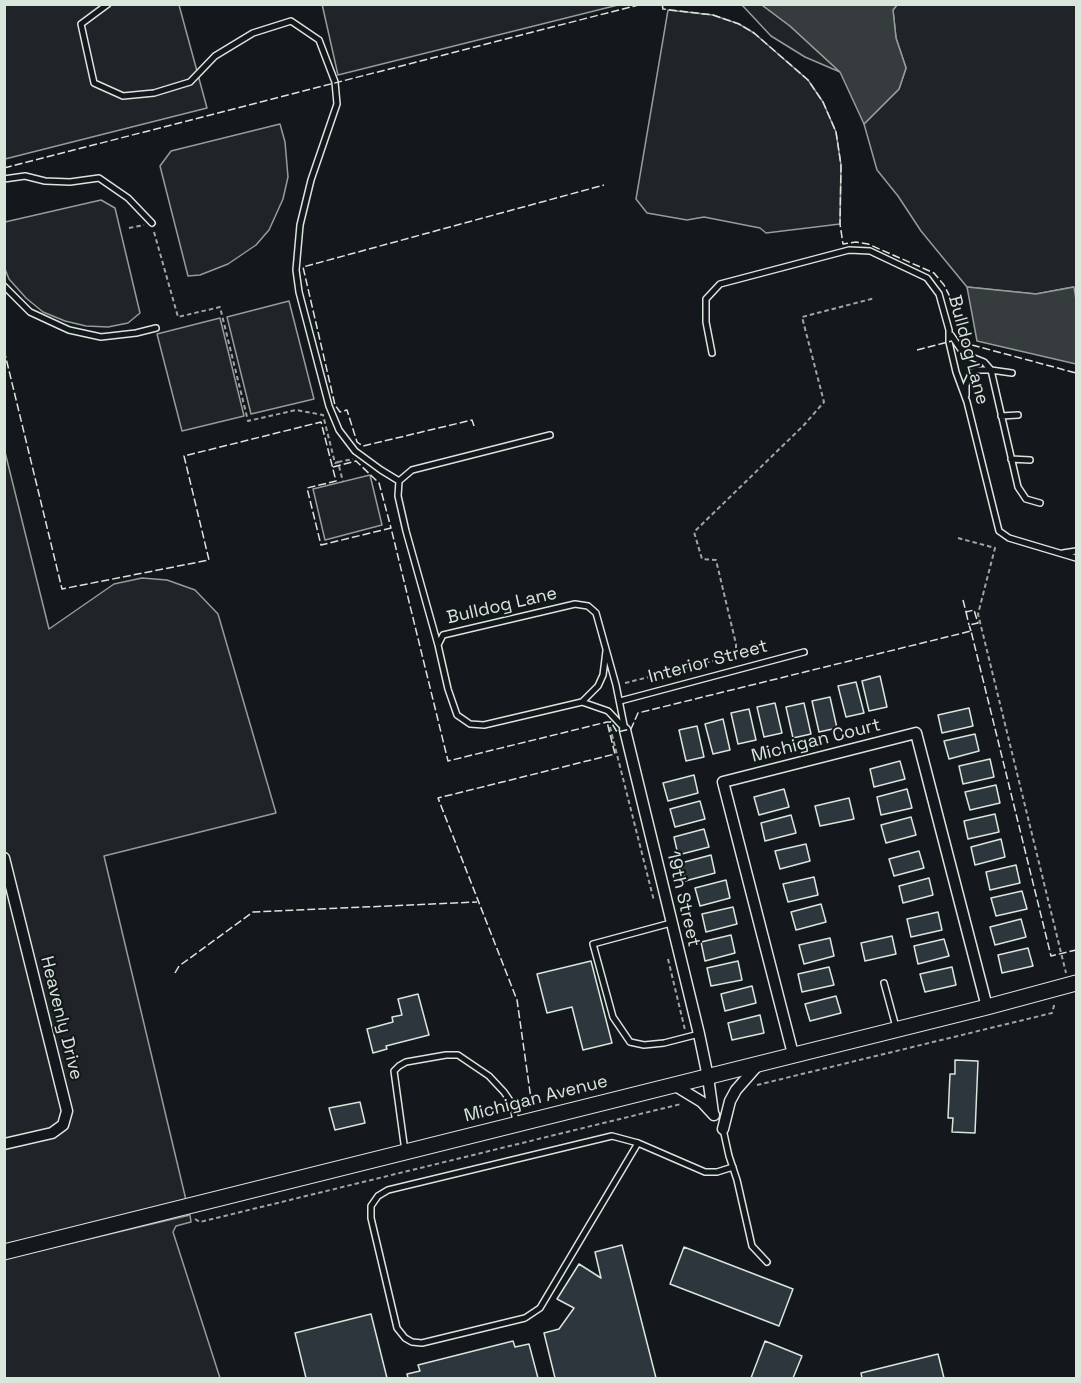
<!DOCTYPE html>
<html>
<head>
<meta charset="utf-8">
<style>
	body { margin:0 }
	#map { position:relative; width:1081px; height:1383px; overflow:hidden; background:#14181c; font-family:"Space Grotesk",sans-serif }
	canvas { display:block }
	.frame { position:absolute; inset:0; border:6px solid #d8e6dc; pointer-events:none }
</style>
</head>
<body>
<div id="map">
<canvas width="1081" height="1383"></canvas>
<div class="frame"></div>
</div>
<script>
const ctx = document.querySelector('canvas').getContext('2d');
ctx.lineJoin = 'round';
function fill(path, color) {
  ctx.fillStyle = color;
  ctx.fill(path, 'evenodd');
}
function shape(rows) {
  const path = new Path2D();
  for (const r of rows) {
    path.moveTo(r[0], r[1]);
    for (let i = 2; i < r.length; i += 2) path.lineTo(r[i], r[i + 1]);
  }
  return path;
}
function trace(path, color, width, dash) {
  ctx.strokeStyle = color;
  ctx.lineWidth = width;
  ctx.lineCap = dash ? 'butt' : 'round';
  ctx.setLineDash(dash || []);
  ctx.stroke(path);
}
function drawText(font, color, halo, rows, align = 'center') {
  ctx.font = font + ' "Space Grotesk",sans-serif';
  ctx.lineWidth = 4.5;
  ctx.setLineDash([]);
  ctx.textBaseline = 'middle';
  ctx.strokeStyle = halo;
  ctx.fillStyle = color;
  for (const [text, x, y, turn = 0] of rows) {
    ctx.save();
    ctx.translate(x, y);
    ctx.rotate((+turn || 0) * Math.PI / 180);
    ctx.textAlign = isNaN(turn) ? turn : align;
    if (halo) ctx.strokeText(text, 0, 0);
    ctx.fillText(text, 0, 0);
    ctx.restore();
  }
}
const green = shape([
	[322,4,618,4,618,5,338,75,322,4],
	[5,5,179,5,207,108,5,159,5,5],
	[742,5,762,5,790,26,840,72,805,57,771,36,742,5],
	[897,5,1076,5,1076,300,1073,287,1036,294,967,287,921,231,898,196,877,170,864,124,899,89,906,68,896,38,893,10,897,5],
	[668,10,713,15,739,24,754,33,808,80,823,102,836,132,841,165,840,224,766,233,760,228,704,217,687,220,647,213,636,199,668,10],
	[280,124,285,142,288,177,283,199,269,230,256,245,228,264,200,275,188,276,160,166,171,151,280,124],
	[101,200,115,208,140,313,128,323,108,327,86,326,65,321,43,312,26,298,9,279,5,269,5,222,101,200],
	[289,301,314,399,251,414,227,317,289,301],
	[220,318,244,416,182,431,157,334,220,318],
	[4,448,49,629,114,584,142,578,167,580,195,590,218,614,276,813,104,856,186,1200,4,1246,4,448],
	[370,475,382,525,325,540,313,489,370,475],
	[190,1215,191,1222,176,1226,173,1232,220,1378,5,1378,4,1259,190,1215]
]);
fill(green, '#202428');
trace(green, '#939e99', 1.5);
const water = shape([
	[762,5,897,5,893,10,896,38,906,68,899,89,864,124,840,72,790,26,762,5],
	[967,287,1036,294,1074,287,1076,300,1076,364,977,341,967,287]
]);
fill(water, '#363b3e');
trace(water, '#939e99', 1.5);
const building = shape([
	[880,676,887,707,869,711,862,681,880,676],
	[856,682,864,713,846,717,838,686,856,682],
	[830,697,837,728,819,732,812,701,830,697],
	[775,703,782,733,764,737,757,707,775,703],
	[804,703,811,734,793,738,786,707,804,703],
	[969,708,973,726,942,733,938,715,969,708],
	[749,709,756,740,738,744,731,713,749,709],
	[723,719,730,750,713,754,705,724,723,719],
	[697,726,704,757,686,761,679,730,697,726],
	[975,734,979,751,949,759,944,741,975,734],
	[990,759,994,777,963,784,959,766,990,759],
	[900,761,905,779,874,787,870,769,900,761],
	[694,775,698,793,668,801,663,783,694,775],
	[996,785,1000,803,970,810,965,792,996,785],
	[784,789,789,807,759,815,754,797,784,789],
	[907,789,912,808,881,815,877,797,907,789],
	[849,798,854,819,820,826,815,806,849,798],
	[700,801,705,819,675,827,670,809,700,801],
	[995,814,999,832,968,839,964,821,995,814],
	[791,815,796,833,765,841,761,823,791,815],
	[911,817,916,835,886,843,881,825,911,817],
	[704,829,709,847,678,855,674,837,704,829],
	[1001,839,1005,857,975,865,971,847,1001,839],
	[806,844,810,861,780,869,775,851,806,844],
	[919,851,924,868,894,876,889,859,919,851],
	[711,855,715,873,685,881,681,863,711,855],
	[1016,865,1020,883,990,890,986,872,1016,865],
	[814,877,818,895,788,902,783,884,814,877],
	[929,878,933,895,903,903,899,886,929,878],
	[726,880,730,898,700,906,695,888,726,880],
	[1022,891,1027,909,996,916,991,898,1022,891],
	[821,904,826,922,796,930,791,912,821,904],
	[733,907,737,924,706,932,702,914,733,907],
	[938,912,942,930,911,937,907,919,938,912],
	[1021,919,1026,937,995,945,990,927,1021,919],
	[731,935,735,953,705,961,701,942,731,935],
	[892,936,896,954,865,961,861,943,892,936],
	[830,938,834,956,804,964,799,945,830,938],
	[944,939,949,956,918,964,914,946,944,939],
	[1028,948,1033,966,1002,973,998,955,1028,948],
	[591,961,612,1043,583,1050,572,1007,547,1013,537,974,591,961],
	[738,961,742,980,711,986,707,968,738,961],
	[829,967,834,985,802,992,798,974,829,967],
	[952,967,956,985,925,992,920,974,952,967],
	[752,986,756,1003,725,1011,721,994,752,986],
	[418,994,429,1035,386,1046,387,1049,373,1053,367,1029,393,1022,392,1017,402,1015,398,999,418,994],
	[836,996,841,1013,810,1021,805,1004,836,996],
	[760,1015,764,1033,732,1040,728,1023,760,1015],
	[955,1060,978,1061,975,1133,952,1132,953,1118,948,1118,950,1074,955,1074,955,1060],
	[360,1102,365,1123,335,1130,329,1108,360,1102],
	[622,1245,656,1378,555,1378,544,1333,559,1329,574,1308,557,1299,579,1264,601,1278,595,1252,622,1245],
	[684,1247,793,1289,779,1326,670,1284,684,1247],
	[371,1314,387,1378,306,1378,295,1333,371,1314],
	[513,1341,515,1347,529,1344,538,1378,408,1378,407,1374,420,1371,418,1365,513,1341],
	[765,1341,802,1356,793,1378,751,1378,765,1341],
	[938,1354,944,1378,862,1378,861,1373,938,1354]
]);
fill(building, '#2c363c');
trace(building, '#d8e6dc', 1.5);
const lane = shape([
	[108,4,81,24,94,83,123,96,154,93,190,82,215,56,253,33,291,21,319,40,335,82,337,104,311,180,300,225,296,270,299,292,329,406,339,430,355,451,381,470,399,481],
	[4,179,25,176,45,181,70,182,99,178,128,198,152,223],
	[4,286,30,312,69,330,101,337,136,333,156,328],
	[951,335,964,354,984,362,991,370],
	[712,353,706,322,706,299,720,284,849,250,870,251,927,278,939,294,949,330,949,342,956,372,967,402,999,531,1009,538,1076,558],
	[1012,373,991,370,1018,487,1026,499,1040,503],
	[966,395,966,385,972,372,977,370,991,370],
	[1001,416,1018,415],
	[1011,459,1030,460],
	[1063,553,1076,551],
	[438,645,406,531,398,496,399,481,412,470,550,435],
	[606,651,603,675,598,686,582,702,484,725,470,724,457,715,448,689,438,645,443,635,575,604,588,606,596,613,616,685,625,730],
	[620,701,804,652],
	[582,702,608,711,624,728],
	[671,923,593,944,613,1017,630,1042,644,1045,664,1043,699,1034],
	[884,983,896,1027],
	[723,1129,729,1156,737,1180,752,1246,767,1262],
	[638,1143,540,1308,525,1318,422,1343,412,1342,405,1338,397,1328,371,1218,371,1206,378,1196,388,1190,612,1136,638,1143,705,1172,717,1172,733,1167],
	[405,1151,394,1071,399,1066,406,1062,446,1055,458,1055,489,1076,504,1092,513,1105,516,1122]
]);
const street = shape([
	[625,730,699,1034,708,1077,713,1113],
	[4,858,67,1111,63,1125,52,1133,4,1144],
	[793,1054,723,782,916,733,987,1007],
	[674,1085,702,1102,714,1115],
	[723,1129,730,1101,736,1090,758,1065]
]);
const secondary = shape([
	[4,1252,987,1007,1076,983]
]);
trace(lane, '#d8e6dc', 8);
trace(street, '#d8e6dc', 13);
trace(secondary, '#d8e6dc', 17);
trace(shape([
	[129,228,144,225],
	[154,232,178,317,220,307,248,421,296,410,323,415,335,463,338,462,343,482],
	[338,462,353,459],
	[958,538,995,548,978,614,1066,973],
	[625,683,733,656,736,651,736,644,716,560,702,559,694,532,804,425,824,402,802,317,875,298],
	[610,727,654,901],
	[668,959,685,1030],
	[757,1085,1052,1013,1055,1002],
	[195,1219,200,1222,681,1104]
]), '#9da8a2', 2, [4.5, 3]);
trace(lane, '#14181c', 5);
trace(street, '#14181c', 10);
trace(secondary, '#14181c', 15);
trace(shape([
	[662,4,663,9,713,15,739,24,754,33,808,80,823,102,836,132,841,165,840,224,843,244,856,242,868,244,934,273,944,285,950,297,961,342,1076,373],
	[4,168,642,4],
	[4,350,62,589,209,560,184,456,321,422,336,481,307,488,321,545,391,528,448,761,607,722,611,722,617,732,631,729,638,713,971,631,1051,956,1076,950],
	[917,350,952,341],
	[474,426,472,420,363,446,357,442,347,410,340,412,335,405,303,267,604,185],
	[333,467,356,461,379,483,391,528],
	[963,600,966,612,974,610,978,623,969,625,971,631],
	[966,612,969,625],
	[175,973,179,966,253,912,477,902],
	[522,1108,532,1106,517,1000,438,798,615,754,607,722]
]), '#d8e6dc', 1.5, [8, 3]);
drawText('18px', '#d8e6dc', '#14181c', [
	["Bulldog Lane",968,350,75],
	["Bulldog Lane",502,606,-13],
	["Interior Street",708,662,-15],
	["Michigan Court",816,741,-14],
	["19th Street",683,899,77],
	["Heavenly Drive",61,1018,76],
	["Michigan Avenue",536,1099,-14]
]);
</script>
</body>
</html>
